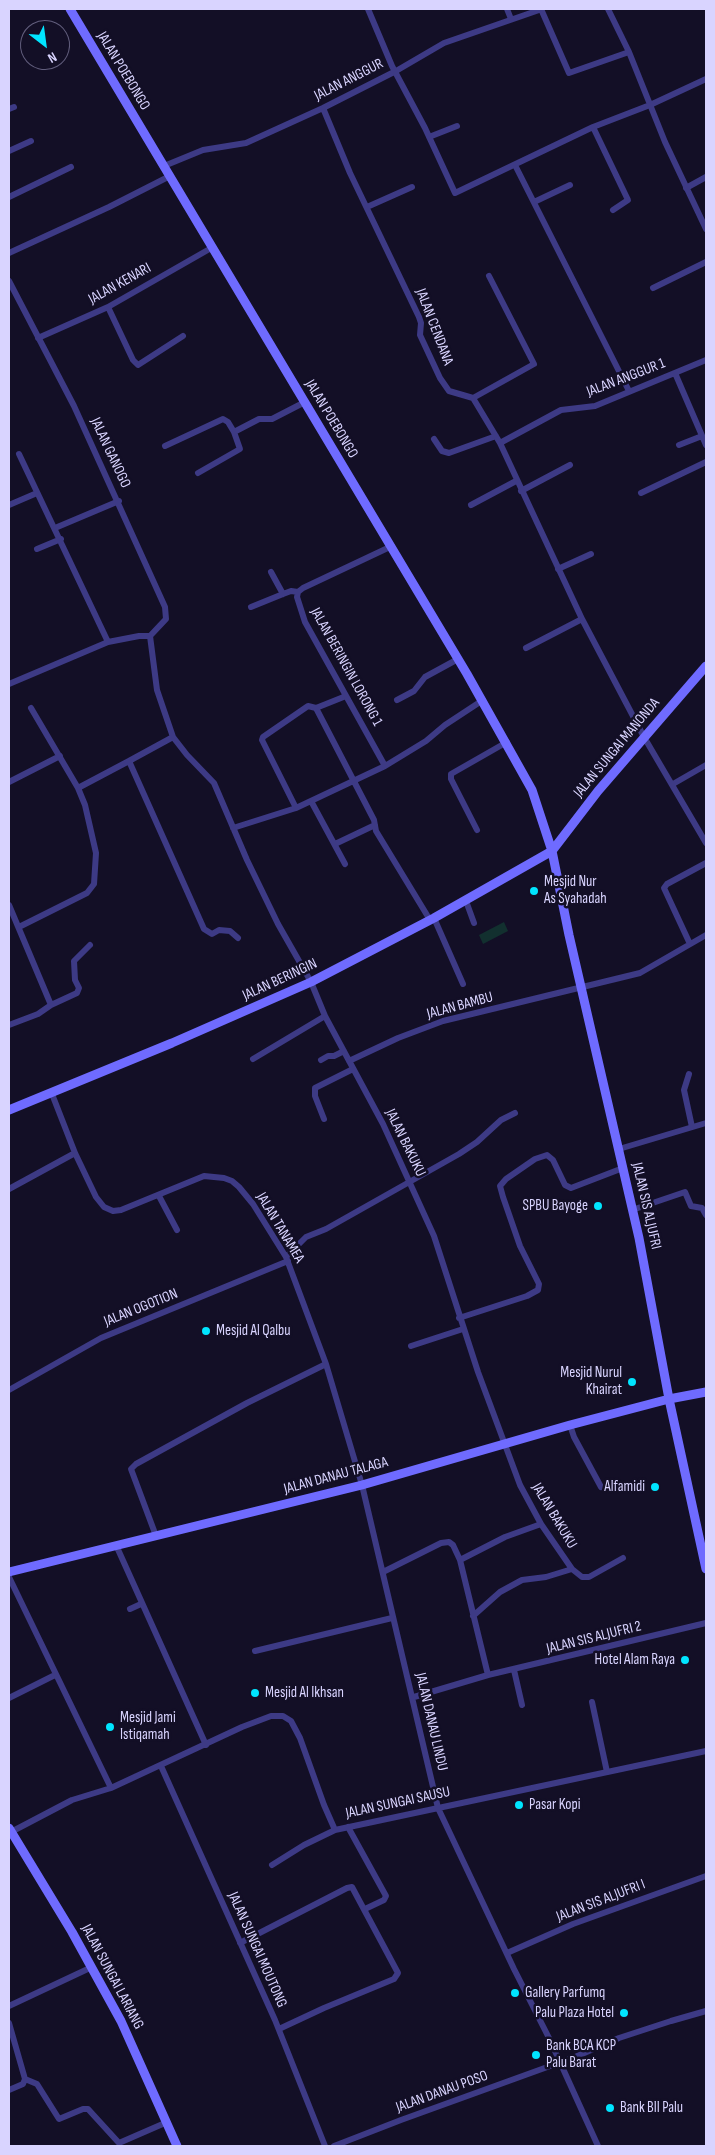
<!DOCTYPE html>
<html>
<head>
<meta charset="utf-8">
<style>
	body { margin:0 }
	#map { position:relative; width:715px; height:2155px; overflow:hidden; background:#130f26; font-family:"Sofia Sans Condensed",sans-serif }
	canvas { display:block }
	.frame { position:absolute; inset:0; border:10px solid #d9d4ff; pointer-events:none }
	.north { position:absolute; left:20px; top:20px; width:50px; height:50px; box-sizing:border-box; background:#130f26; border:1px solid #625e7d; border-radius:50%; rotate:150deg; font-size:14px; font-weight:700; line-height:20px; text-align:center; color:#d9d4ff }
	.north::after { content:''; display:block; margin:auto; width:18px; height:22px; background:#00e5ff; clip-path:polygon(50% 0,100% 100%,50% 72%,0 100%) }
</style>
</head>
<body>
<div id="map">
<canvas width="715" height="2155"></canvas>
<div class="frame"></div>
<div class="north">N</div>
</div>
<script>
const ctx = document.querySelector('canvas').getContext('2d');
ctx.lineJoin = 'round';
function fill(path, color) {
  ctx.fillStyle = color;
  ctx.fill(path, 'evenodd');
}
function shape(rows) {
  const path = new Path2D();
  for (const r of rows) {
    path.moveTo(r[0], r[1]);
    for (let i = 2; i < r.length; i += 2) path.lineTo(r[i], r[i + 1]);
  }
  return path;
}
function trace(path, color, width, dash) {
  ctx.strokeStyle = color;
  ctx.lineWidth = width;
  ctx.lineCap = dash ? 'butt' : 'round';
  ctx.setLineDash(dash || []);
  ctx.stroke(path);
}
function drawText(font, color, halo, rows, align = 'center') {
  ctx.font = font + ' "Sofia Sans Condensed",sans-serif';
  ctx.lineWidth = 5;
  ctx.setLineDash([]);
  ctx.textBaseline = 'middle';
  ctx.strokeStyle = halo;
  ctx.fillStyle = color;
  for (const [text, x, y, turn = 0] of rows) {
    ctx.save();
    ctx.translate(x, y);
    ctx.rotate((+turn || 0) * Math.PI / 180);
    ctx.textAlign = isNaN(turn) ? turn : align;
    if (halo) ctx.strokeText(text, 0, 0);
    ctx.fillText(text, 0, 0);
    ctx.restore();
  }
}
fill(shape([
	[504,922,508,931,483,944,479,935]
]), '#12302f');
trace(shape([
	[368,9,392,66,425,128,455,193,593,127,650,105,706,79],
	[507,9,511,19],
	[541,9,569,73,629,52],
	[608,9,629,52,665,142,706,229],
	[323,108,350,173,419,317,421,323,420,335,440,378,449,391,473,398,500,443,582,619,644,737,706,843],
	[9,109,14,107],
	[593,127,628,200,613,210],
	[429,137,457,126],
	[9,151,31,141],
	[515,165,629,391],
	[164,166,203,150,246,143,323,108,396,71,444,43,542,9],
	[686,188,706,177],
	[9,197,71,167],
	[534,202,570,185],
	[367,207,412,187],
	[9,253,109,207,170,176],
	[9,281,74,406,165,607,166,619,150,636],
	[653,288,706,262],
	[108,307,133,360,138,365,183,336],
	[38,338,108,307,213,247],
	[675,373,706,445],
	[473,398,534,364,489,276],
	[434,439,442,451,449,453,496,436],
	[500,443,561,410,595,406,706,360],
	[679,445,702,436],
	[165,446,223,419,228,422,234,432],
	[19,454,108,642],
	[198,473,240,449,234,432,259,419,272,419,305,402],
	[521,491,570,465],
	[641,493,706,462],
	[9,505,37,493],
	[471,505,516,481],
	[55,528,119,501],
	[37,549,61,539],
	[558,569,591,554],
	[271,572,283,594],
	[251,607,283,594,291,591,298,592],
	[150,636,157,690,173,737,187,755,214,783,247,860,278,924,311,982,325,1016,383,1124,434,1236,478,1372,520,1485,541,1524,572,1569,546,1577,522,1580,500,1592,473,1616],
	[526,648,582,619],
	[9,684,108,642,139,636,150,636],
	[397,700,414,691,425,677,458,659],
	[316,708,374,820,376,831,430,920],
	[173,737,129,761,204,929,212,934,219,930,230,931,238,938],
	[385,766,305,622,297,597,298,592,303,588,392,546],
	[9,782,60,756],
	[673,784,706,765],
	[78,788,129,761],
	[311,801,345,864],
	[296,808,262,740,263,737,308,706,316,708,346,696],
	[233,828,296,808,385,766,426,741,445,725,483,700],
	[477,830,451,779,451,774,507,742],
	[335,844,375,825],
	[466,901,474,923],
	[9,905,51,1005,38,1014,9,1025],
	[434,918,463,984],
	[19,927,87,893,94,884,96,853,85,805,78,788,31,708],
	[690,944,664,888,667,884,706,863],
	[51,1005,77,993,79,988,75,980,74,961,90,945],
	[253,1059,325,1016],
	[321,1060,328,1056,334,1056,344,1051],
	[349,1061,398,1038,443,1021,640,973,706,935],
	[689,1074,684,1090,692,1127],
	[52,1094,75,1153,96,1197,104,1207,113,1211,121,1210,204,1176,224,1178,232,1181,239,1187,253,1204,286,1257,326,1364,362,1485,438,1808,514,1969,550,2040,598,2146],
	[324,1119,315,1096,315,1088,353,1069],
	[619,1149,706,1123],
	[9,1189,75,1153],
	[159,1196,177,1230],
	[632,1210,685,1192,691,1206,702,1208,706,1215],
	[286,1257,306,1237,326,1229,459,1154,477,1142,501,1120,515,1113],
	[459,1318,527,1296,538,1290,539,1284,520,1246,503,1197,500,1186,506,1179,535,1159,547,1155,553,1160,565,1185,571,1188,623,1168],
	[411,1346,463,1329],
	[9,1390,101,1338,288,1261],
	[570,1425,574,1437,601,1487],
	[156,1536,131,1469,136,1464,247,1403,326,1364],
	[116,1545,206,1745],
	[572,1569,582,1577,589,1577,623,1558],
	[383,1572,441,1543,449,1542,453,1545,460,1560],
	[9,1577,111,1788],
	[130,1609,141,1604],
	[255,1651,392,1618],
	[514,1670,522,1705],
	[488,1675,460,1560,505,1537,541,1524],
	[414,1697,488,1675,706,1623],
	[9,1698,55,1675],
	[592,1702,607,1772],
	[161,1766,275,2020,325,2146],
	[348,1827,386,1896,384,1900,365,1909],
	[11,1832,72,1800,111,1788,242,1727,271,1716,283,1716,291,1721,300,1738,324,1805,335,1830,706,1751],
	[272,1865,304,1845,335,1830],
	[240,1943,347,1888,352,1887,398,1973,394,1979,324,2008,279,2029],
	[507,1953,573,1924,706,1876],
	[9,2006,92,1967],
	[9,2023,25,2079,23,2084,9,2090],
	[25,2079,37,2084,59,2119,83,2109,88,2109,119,2143,165,2123],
	[334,2146,401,2120,575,2057,619,2038,671,2021,706,2011]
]), '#3d3a85', 6);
trace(shape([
	[70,9,467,674,532,790,552,851,569,935,639,1238,669,1399,706,1569],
	[9,1110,172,1043,311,982,434,918,552,851,598,791,706,666],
	[9,1572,362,1485,570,1425,669,1399,706,1392],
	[9,1828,72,1932,121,2021,177,2146]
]), '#6f6bff', 9);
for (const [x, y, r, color] of [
	[534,891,5,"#00e5ff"],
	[598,1206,5,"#00e5ff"],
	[206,1331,5,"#00e5ff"],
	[632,1382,5,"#00e5ff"],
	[655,1487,5,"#00e5ff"],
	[685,1660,5,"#00e5ff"],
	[255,1693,5,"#00e5ff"],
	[110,1727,5,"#00e5ff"],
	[519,1805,5,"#00e5ff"],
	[515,1993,5,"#00e5ff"],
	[624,2013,5,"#00e5ff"],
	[536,2055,5,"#00e5ff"],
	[610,2108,5,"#00e5ff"]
]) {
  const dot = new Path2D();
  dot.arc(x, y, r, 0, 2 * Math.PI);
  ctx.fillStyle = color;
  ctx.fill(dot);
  trace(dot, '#130f26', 2);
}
drawText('15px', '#d9d4ff', '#130f26', [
	["JALAN POEBONGO",123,71,59],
	["JALAN ANGGUR",349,80,-27],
	["JALAN KENARI",120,284,-29],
	["JALAN CENDANA",434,327,69],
	["JALAN ANGGUR 1",626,378,-21],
	["JALAN POEBONGO",331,419,59],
	["JALAN GANOGO",110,453,65],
	["JALAN BERINGIN LORONG 1",346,667,61],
	["JALAN SUNGAI MANONDA",617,748,-50],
	["JALAN BERINGIN",280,980,-25],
	["JALAN BAMBU",460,1006,-15],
	["JALAN BAKUKU",405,1143,64],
	["JALAN SIS ALJUFRI",646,1206,77],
	["JALAN TANAMEA",280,1228,59],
	["JALAN OGOTION",141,1308,-22],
	["JALAN DANAU TALAGA",336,1476,-15],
	["JALAN BAKUKU",554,1516,59],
	["JALAN SIS ALJUFRI 2",594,1638,-14],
	["JALAN DANAU LINDU",431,1722,77],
	["JALAN SUNGAI SAUSU",398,1803,-12],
	["JALAN SIS ALJUFRI I",601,1901,-21],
	["JALAN SUNGAI MOUTONG",257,1950,66],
	["JALAN SUNGAI LARIANG",112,1977,62],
	["JALAN DANAU POSO",442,2092,-20]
]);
drawText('15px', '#d9d4ff', '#130f26', [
	["Mesjid Nur",544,882],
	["As Syahadah",544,899],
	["SPBU Bayoge",588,1206,"right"],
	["Mesjid Al Qalbu",216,1331],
	["Mesjid Nurul",622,1373,"right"],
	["Khairat",622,1390,"right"],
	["Alfamidi",645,1487,"right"],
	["Hotel Alam Raya",675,1660,"right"],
	["Mesjid Al Ikhsan",265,1693],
	["Mesjid Jami",120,1718],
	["Istiqamah",120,1735],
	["Pasar Kopi",529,1805],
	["Gallery Parfumq",525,1993],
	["Palu Plaza Hotel",614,2013,"right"],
	["Bank BCA KCP",546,2046],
	["Palu Barat",546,2063],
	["Bank BII Palu",620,2108]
], 'left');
</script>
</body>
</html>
